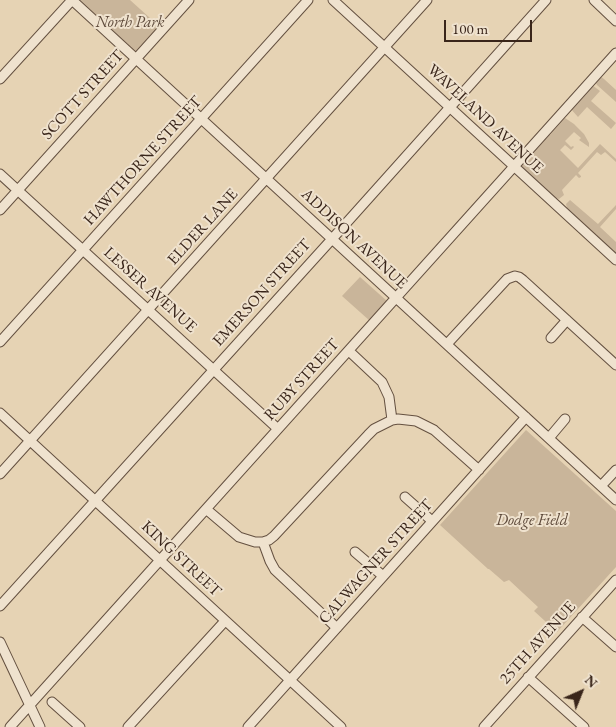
<!DOCTYPE html>
<html>
<head>
<meta charset="utf-8">
<style>
	body { margin:0 }
	#map { position:relative; width:616px; height:727px; overflow:hidden; background:#e6d3b4; font-family:"EB Garamond",serif }
	canvas { display:block }
	.north { position:absolute; left:556px; top:667px; width:50px; height:50px; -webkit-text-stroke:4px #efe2ce; paint-order:stroke; rotate:44deg; font-size:14px; font-weight:700; line-height:20px; text-align:center; color:#39251a }
	.north::after { content:''; display:block; margin:auto; width:18px; height:22px; background:#39251a; clip-path:polygon(50% 0,100% 100%,50% 72%,0 100%) }
	.scale { position:absolute; left:444px; top:20px; width:88px; height:22px; box-sizing:border-box; border:2px solid #39251a; border-top:0; padding-left:6px; font-size:15px; line-height:18px; white-space:nowrap; color:#39251a; -webkit-text-stroke:4px #efe2ce; paint-order:stroke }
</style>
</head>
<body>
<div id="map">
<canvas width="616" height="727"></canvas>
<div class="north">N</div>
<div class="scale">100 m</div>
</div>
<script>
const ctx = document.querySelector('canvas').getContext('2d');
ctx.lineJoin = 'round';
function fill(path, color) {
  ctx.fillStyle = color;
  ctx.fill(path, 'evenodd');
}
function shape(rows) {
  const path = new Path2D();
  for (const r of rows) {
    path.moveTo(r[0], r[1]);
    for (let i = 2; i < r.length; i += 2) path.lineTo(r[i], r[i + 1]);
  }
  return path;
}
function trace(path, color, width, dash) {
  ctx.strokeStyle = color;
  ctx.lineWidth = width;
  ctx.lineCap = dash ? 'butt' : 'round';
  ctx.setLineDash(dash || []);
  ctx.stroke(path);
}
function drawText(font, color, halo, rows, align = 'center') {
  ctx.font = font + ' "EB Garamond",serif';
  ctx.lineWidth = 4;
  ctx.setLineDash([]);
  ctx.textBaseline = 'middle';
  ctx.strokeStyle = halo;
  ctx.fillStyle = color;
  for (const [text, x, y, turn = 0] of rows) {
    ctx.save();
    ctx.translate(x, y);
    ctx.rotate((+turn || 0) * Math.PI / 180);
    ctx.textAlign = isNaN(turn) ? turn : align;
    if (halo) ctx.strokeText(text, 0, 0);
    ctx.fillText(text, 0, 0);
    ctx.restore();
  }
}
fill(shape([
	[78,0,130,0,160,27,136,53],
	[600,76,604,79,616,90,616,102,597,85,595,81],
	[592,85,600,91,591,101,616,123,611,129,587,107,578,117,570,108],
	[565,118,574,124,584,134,589,143,589,147,579,140,581,138,574,132,565,141,571,147,573,146,574,147,571,150,565,145,560,150,578,168,600,144,616,159,616,162,605,152,601,155,597,152,578,173,581,176,581,177,579,178,576,175,562,190,564,195,559,199,556,198,523,168,521,165,548,134,550,135],
	[570,200,598,224,616,205,616,209,600,227,616,242,616,253,567,208,566,204],
	[360,277,387,301,370,321,342,296],
	[526,430,616,511,616,567,557,632,534,611,538,607,509,580,504,582,489,569,488,569,440,525]
]), '#c9b59a');
const minor = shape([
	[72,0,616,500],
	[333,0,616,260],
	[594,0,616,21],
	[0,79,72,0],
	[0,174,278,429],
	[0,210,189,0],
	[551,338,567,320],
	[0,342,308,0],
	[447,344,507,279,515,276,519,277,523,280,616,365],
	[349,351,382,382,389,397,392,420],
	[0,413,341,727],
	[549,438,565,419],
	[0,474,427,0],
	[601,486,616,470],
	[405,497,432,521],
	[206,509,239,537,255,542,263,542,269,540,274,536,368,435,374,429,392,420,398,419,416,421,434,430,479,470],
	[263,542,270,561,275,570,337,628],
	[355,552,383,576],
	[0,606,332,239,546,0],
	[582,617,616,647],
	[0,642,40,727],
	[528,677,584,727],
	[52,702,80,727],
	[10,727,616,53],
	[128,727,225,621],
	[248,727,526,417],
	[484,727,616,580]
]);
trace(minor, '#645040', 11);
trace(minor, '#efe2ce', 9);
drawText('italic 16px', '#5d493a', '#efe2ce', [
	["North Park",130,23],
	["Dodge Field",532,521]
]);
drawText('16px', '#39251a', '#efe2ce', [
	["SCOTT STREET",83,95,-48],
	["WAVELAND AVENUE",485,119,43],
	["HAWTHORNE STREET",143,161,-48],
	["ELDER LANE",203,227,-48],
	["ADDISON AVENUE",354,239,43],
	["LESSER AVENUE",150,290,42],
	["EMERSON STREET",262,293,-48],
	["RUBY STREET",302,380,-48],
	["KING STREET",181,559,43],
	["CALWAGNER STREET",376,562,-48],
	["25TH AVENUE",538,643,-48]
]);
</script>
</body>
</html>
